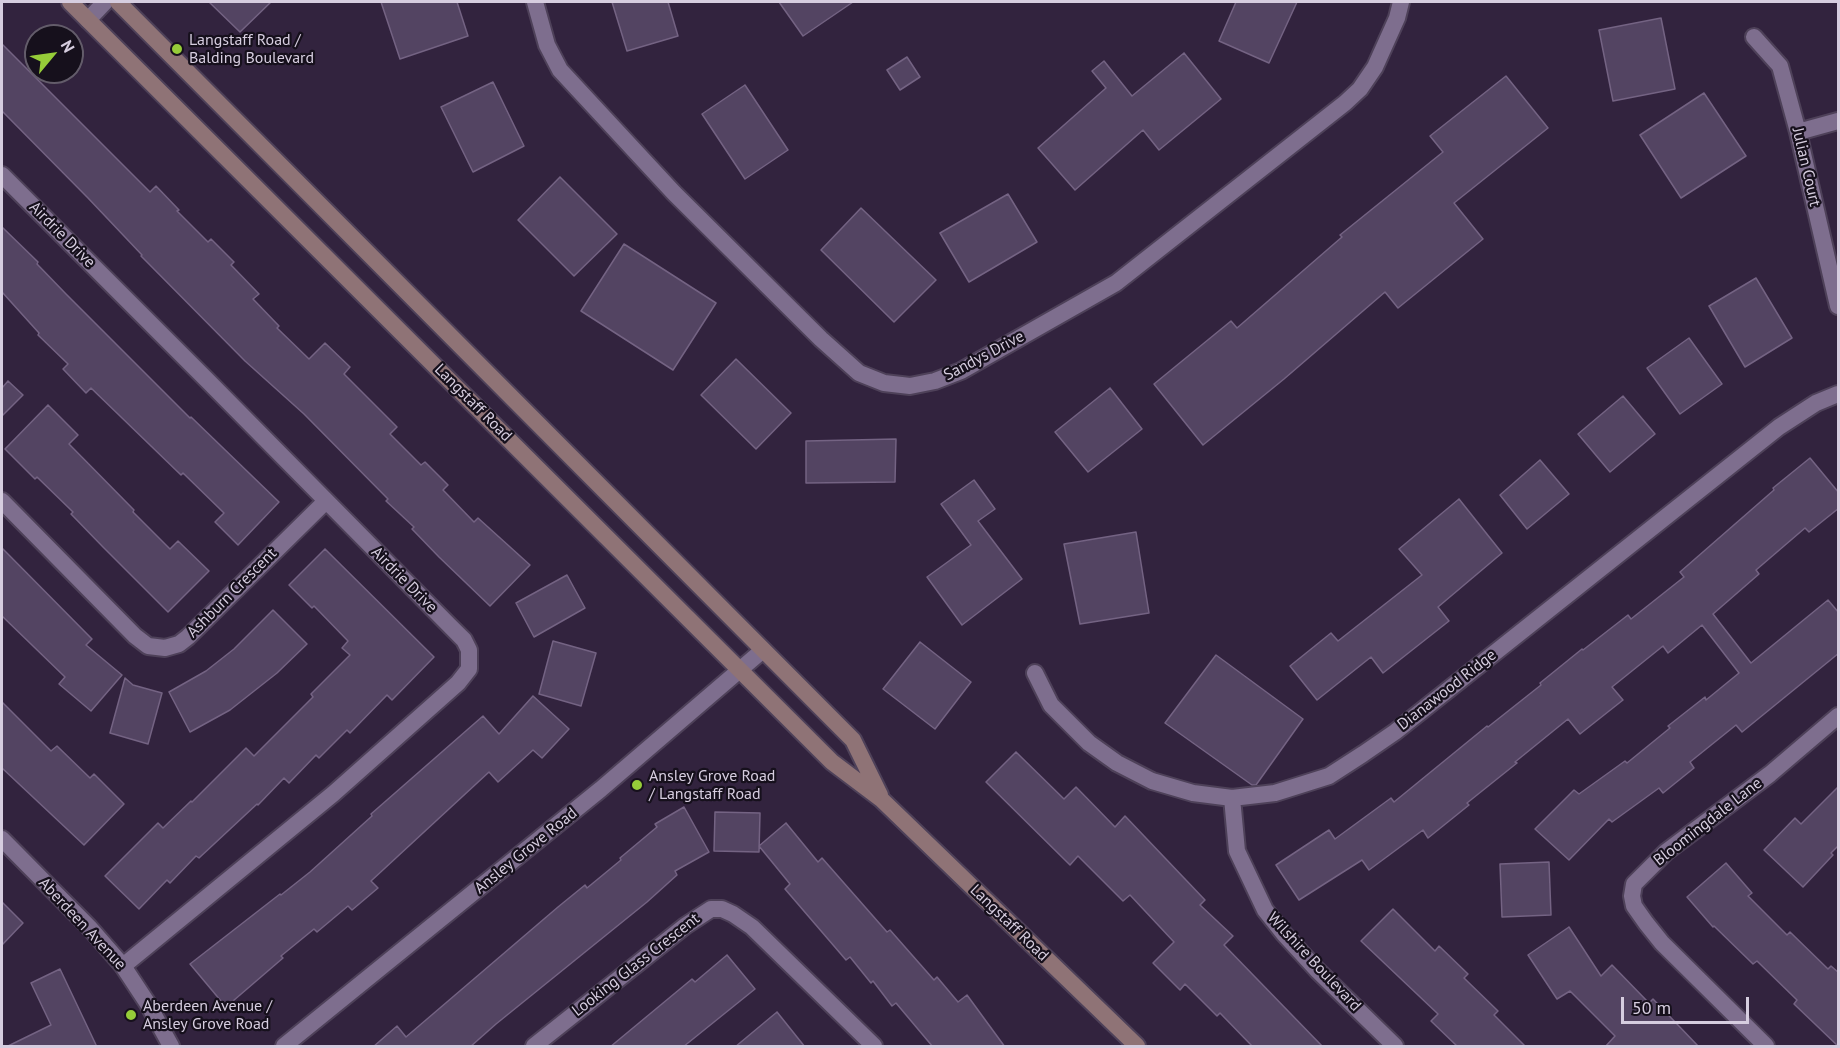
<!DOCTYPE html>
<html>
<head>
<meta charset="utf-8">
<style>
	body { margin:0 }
	#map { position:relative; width:1840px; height:1048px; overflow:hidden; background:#32233e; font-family:"PT Sans",sans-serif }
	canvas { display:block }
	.frame { position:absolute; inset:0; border:3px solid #d6cddf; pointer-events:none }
	.north { position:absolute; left:24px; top:24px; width:60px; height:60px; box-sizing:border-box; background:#16101c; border:2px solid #635c6a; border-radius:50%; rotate:61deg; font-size:16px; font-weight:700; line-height:24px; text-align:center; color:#d6cddf }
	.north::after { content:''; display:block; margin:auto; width:21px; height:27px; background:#96cc39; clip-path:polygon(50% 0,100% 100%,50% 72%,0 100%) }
	.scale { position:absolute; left:1621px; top:997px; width:128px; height:27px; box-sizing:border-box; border:3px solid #d6cddf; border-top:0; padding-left:8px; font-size:18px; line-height:21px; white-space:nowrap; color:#d6cddf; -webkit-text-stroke:4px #16101c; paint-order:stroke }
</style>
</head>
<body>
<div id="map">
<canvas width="1840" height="1048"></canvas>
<div class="frame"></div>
<div class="north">N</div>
<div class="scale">50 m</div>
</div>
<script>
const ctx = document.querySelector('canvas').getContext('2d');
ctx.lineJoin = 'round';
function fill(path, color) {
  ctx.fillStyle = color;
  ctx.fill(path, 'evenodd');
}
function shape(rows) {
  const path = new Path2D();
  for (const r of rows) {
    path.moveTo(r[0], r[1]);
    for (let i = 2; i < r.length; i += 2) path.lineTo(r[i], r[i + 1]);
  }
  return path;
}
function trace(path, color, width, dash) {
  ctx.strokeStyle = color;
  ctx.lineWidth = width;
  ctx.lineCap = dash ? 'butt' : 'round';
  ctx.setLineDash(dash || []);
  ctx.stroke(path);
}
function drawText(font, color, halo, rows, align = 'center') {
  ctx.font = font + ' "PT Sans",sans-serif';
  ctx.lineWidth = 4.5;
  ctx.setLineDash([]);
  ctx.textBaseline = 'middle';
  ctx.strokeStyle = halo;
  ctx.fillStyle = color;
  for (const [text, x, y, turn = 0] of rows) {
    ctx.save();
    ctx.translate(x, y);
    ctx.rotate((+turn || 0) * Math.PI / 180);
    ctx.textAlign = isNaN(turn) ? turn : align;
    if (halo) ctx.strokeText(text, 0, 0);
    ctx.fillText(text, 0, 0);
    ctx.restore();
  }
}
const building = shape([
	[209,2,271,2,240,32,209,2],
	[381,2,457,2,468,36,400,59,381,2],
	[612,2,668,2,678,36,627,51,612,2],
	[779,2,853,2,803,36,779,2],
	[1236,2,1297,2,1269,63,1219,41,1236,2],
	[1661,18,1675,89,1613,101,1599,30,1661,18],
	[2,44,150,192,156,186,179,210,177,211,208,242,211,239,234,262,231,265,259,294,253,299,279,326,277,328,309,359,325,343,350,367,344,374,397,427,390,434,421,465,425,462,448,485,443,490,474,522,478,518,530,565,490,606,439,557,412,529,414,527,386,501,388,499,304,414,245,361,141,256,142,255,88,198,2,111,2,44],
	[1184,53,1221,99,1159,150,1143,130,1075,190,1038,148,1106,88,1092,71,1104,61,1132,96,1184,53],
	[907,57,920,77,900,90,887,70,907,57],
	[1506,76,1548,128,1454,203,1483,239,1398,308,1385,292,1284,379,1203,445,1154,384,1231,321,1237,328,1342,237,1340,235,1443,152,1430,136,1506,76],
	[493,82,524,146,473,172,441,107,493,82],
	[745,85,788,150,745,179,702,114,745,85],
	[1704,93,1746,156,1681,198,1640,135,1704,93],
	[560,177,617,234,574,276,518,220,560,177],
	[1008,194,1037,242,969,282,940,233,1008,194],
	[861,208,936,280,894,322,821,250,861,208],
	[2,227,38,262,37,264,66,294,190,418,191,417,279,502,238,545,215,522,224,513,183,473,181,475,91,388,86,393,63,369,68,364,38,335,39,333,2,292,2,227],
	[624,244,716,303,673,370,581,311,624,244],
	[1756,278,1792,338,1745,367,1709,306,1756,278],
	[1689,338,1722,384,1680,414,1647,368,1689,338],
	[736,359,791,413,756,449,701,395,736,359],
	[8,381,23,395,2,416,2,388,8,381],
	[1110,388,1142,429,1088,472,1055,432,1110,388],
	[1623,396,1655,434,1610,472,1578,434,1623,396],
	[48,405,78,435,69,444,134,510,133,512,170,549,178,541,209,571,168,612,103,547,71,514,73,512,37,477,35,479,5,449,48,405],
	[896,439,895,482,806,483,806,441,896,439],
	[1810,458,1839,493,1839,508,1809,532,1805,528,1756,570,1759,574,1713,614,1751,663,1828,600,1839,613,1839,653,1742,732,1736,725,1690,762,1694,768,1663,793,1659,788,1612,822,1609,819,1569,860,1535,829,1574,790,1579,794,1625,761,1627,763,1670,728,1668,726,1705,697,1706,700,1739,673,1702,625,1668,653,1663,646,1612,687,1623,700,1580,734,1568,719,1515,762,1517,763,1467,803,1469,805,1428,838,1423,830,1369,870,1362,860,1299,900,1276,865,1329,830,1335,839,1391,798,1394,802,1487,726,1488,727,1541,685,1540,683,1582,649,1583,650,1628,615,1631,619,1684,577,1680,572,1774,490,1773,488,1810,458],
	[1540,460,1569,494,1527,529,1500,495,1540,460],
	[974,480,995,509,978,521,1022,579,962,625,927,577,971,545,941,504,974,480],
	[1459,499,1502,553,1438,607,1449,621,1383,673,1371,657,1317,700,1290,666,1331,633,1338,641,1422,575,1399,549,1459,499],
	[1136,532,1149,613,1080,624,1064,544,1136,532],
	[2,548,92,639,86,645,122,675,91,711,59,684,65,677,2,616,2,548],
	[325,549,434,657,392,700,387,695,350,733,347,730,319,758,316,755,289,783,284,778,258,805,257,804,199,858,196,856,170,883,167,880,139,909,105,876,158,823,163,828,191,801,192,802,246,748,254,756,313,697,311,694,350,655,342,648,348,641,314,606,312,608,289,585,325,549],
	[567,575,585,608,534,637,516,603,567,575],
	[273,610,307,644,277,673,230,710,190,732,169,692,206,671,234,649,273,610],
	[553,641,596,653,581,706,539,694,553,641],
	[920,642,971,682,935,729,883,689,920,642],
	[1216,655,1303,719,1256,785,1252,785,1165,723,1216,655],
	[125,678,133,685,162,693,148,744,110,733,125,678],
	[533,696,569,729,542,758,533,750,498,782,489,772,371,881,378,888,352,910,348,906,317,932,314,929,281,956,283,958,226,1007,190,964,280,894,281,895,310,872,372,816,371,814,483,716,499,734,533,696],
	[2,702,51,751,57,746,90,778,94,774,124,804,84,845,2,768,2,702],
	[1016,752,1064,799,1076,787,1115,827,1125,816,1205,900,1200,905,1233,936,1224,945,1323,1047,1253,1047,1220,1013,1217,1016,1185,984,1180,990,1153,963,1174,942,1130,895,1123,901,1078,856,1070,865,986,782,1016,752],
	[1839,786,1839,845,1831,853,1833,855,1803,887,1764,850,1795,818,1801,824,1839,786],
	[684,807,709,852,675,871,677,875,647,902,496,1024,470,1047,373,1047,397,1026,406,1037,558,907,585,885,587,888,621,860,620,858,657,827,655,824,684,807],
	[715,812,760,813,759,852,714,851,715,812],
	[786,823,818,862,822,858,887,932,890,930,934,980,937,977,958,1002,967,995,1005,1047,933,1047,896,1003,892,1006,873,981,871,983,850,957,846,960,785,889,790,884,759,846,786,823],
	[1549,862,1551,915,1502,917,1500,864,1549,862],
	[1726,863,1752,893,1748,896,1787,935,1790,932,1828,969,1831,966,1839,973,1839,1047,1794,1004,1797,1000,1757,961,1753,964,1714,926,1713,927,1687,897,1726,863],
	[2,902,23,923,2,945,2,902],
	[1393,909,1435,951,1439,946,1468,974,1464,978,1498,1011,1494,1015,1526,1047,1458,1047,1431,1021,1438,1014,1361,941,1393,909],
	[1569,927,1601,976,1612,965,1649,1003,1653,999,1699,1047,1605,1047,1615,1036,1570,991,1557,999,1528,955,1569,927],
	[727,955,755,989,683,1047,610,1047,692,979,695,982,727,955],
	[60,969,97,1047,6,1047,51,1025,31,983,60,969],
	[777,1012,805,1047,735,1047,777,1012]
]);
fill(building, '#534462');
trace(building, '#746383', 1.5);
const minor = shape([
	[535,2,547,45,560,70,674,193,821,339,859,373,884,383,910,386,935,381,961,371,1116,283,1345,103,1360,89,1375,67,1397,18,1401,2],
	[88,20,105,2],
	[1754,37,1780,66,1798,132,1838,306],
	[1798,132,1838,121],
	[2,175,208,381,449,625,464,640,469,650,469,669,458,683,333,794,123,966],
	[2,501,135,636,148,646,165,648,179,644,188,637,326,501],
	[1035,673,1051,705,1089,743,1117,763,1152,781,1193,793,1232,798,1275,793,1329,776,1363,754,1395,732,1779,427,1816,403,1838,394],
	[1232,798,1237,851,1265,910,1284,934,1318,971,1395,1046],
	[534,1046,685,926,711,909,722,909,733,914,752,927,874,1046],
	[1766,1046,1662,943,1646,923,1634,906,1632,896,1634,884,1666,852,1770,774,1838,716]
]);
const tertiary = shape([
	[2,839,89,927,123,966,148,1004,171,1046],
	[284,1046,601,789,763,650]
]);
const secondary = shape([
	[70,2,832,762,881,799,1137,1046],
	[118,2,853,740,880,795]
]);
trace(minor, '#4e4159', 20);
trace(tertiary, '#4e4159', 20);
trace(secondary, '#4e4159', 20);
trace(minor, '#7e6e8e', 16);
trace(tertiary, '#7e6e8e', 16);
trace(secondary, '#8f7376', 16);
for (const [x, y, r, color] of [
	[177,49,6,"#96cc39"],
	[637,785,6,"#96cc39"],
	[131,1015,6,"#96cc39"]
]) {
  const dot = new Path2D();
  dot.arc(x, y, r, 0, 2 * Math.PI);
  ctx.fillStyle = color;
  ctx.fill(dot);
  trace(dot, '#16101c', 2);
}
drawText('16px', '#d6cddf', '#16101c', [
	["Langstaff Road /",189,40],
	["Balding Boulevard",189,58],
	["Ansley Grove Road",649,776],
	["/ Langstaff Road",649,794],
	["Aberdeen Avenue /",143,1006],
	["Ansley Grove Road",143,1024]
], 'left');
drawText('16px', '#d6cddf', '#16101c', [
	["Julian Court",1806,167,77],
	["Airdrie Drive",62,235,45],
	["Sandys Drive",984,356,-28],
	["Langstaff Road",473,403,45],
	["Airdrie Drive",404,580,45],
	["Ashburn Crescent",232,593,-45],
	["Dianawood Ridge",1447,690,-38],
	["Bloomingdale Lane",1708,822,-38],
	["Ansley Grove Road",526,851,-39],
	["Langstaff Road",1009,923,44],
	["Aberdeen Avenue",82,924,47],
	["Wilshire Boulevard",1314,962,47],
	["Looking Glass Crescent",636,965,-38]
]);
</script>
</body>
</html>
